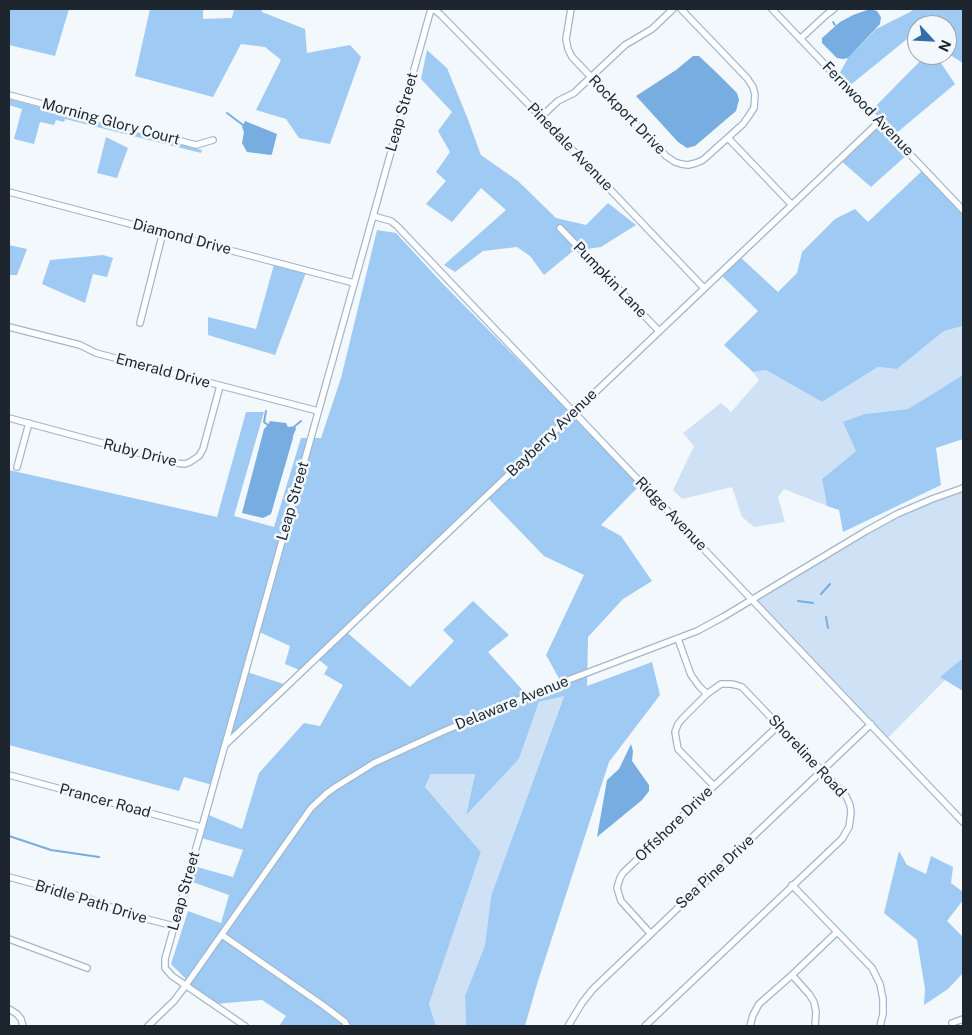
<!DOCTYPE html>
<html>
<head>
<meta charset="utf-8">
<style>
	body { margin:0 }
	#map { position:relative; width:972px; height:1035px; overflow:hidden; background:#f3f8fd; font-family:"Public Sans",sans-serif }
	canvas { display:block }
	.frame { position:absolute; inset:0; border:10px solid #1d262f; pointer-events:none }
	.north { position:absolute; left:907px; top:15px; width:50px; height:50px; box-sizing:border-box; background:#f3f8fd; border:1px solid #9da4ab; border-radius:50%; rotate:115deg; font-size:14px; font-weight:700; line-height:20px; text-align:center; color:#1d262f }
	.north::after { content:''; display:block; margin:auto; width:18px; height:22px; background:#306ea5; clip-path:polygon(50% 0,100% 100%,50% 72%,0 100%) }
</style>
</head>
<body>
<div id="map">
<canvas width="972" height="1035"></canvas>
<div class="frame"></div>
<div class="north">N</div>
</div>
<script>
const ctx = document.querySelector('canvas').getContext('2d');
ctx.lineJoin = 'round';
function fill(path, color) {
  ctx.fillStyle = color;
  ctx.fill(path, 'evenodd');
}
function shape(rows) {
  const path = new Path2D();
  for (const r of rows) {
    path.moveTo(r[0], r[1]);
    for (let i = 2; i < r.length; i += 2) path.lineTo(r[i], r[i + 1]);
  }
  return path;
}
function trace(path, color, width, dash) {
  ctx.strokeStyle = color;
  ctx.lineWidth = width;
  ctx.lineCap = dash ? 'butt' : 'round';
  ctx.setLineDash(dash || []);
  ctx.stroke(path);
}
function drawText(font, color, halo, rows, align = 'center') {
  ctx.font = font + ' "Public Sans",sans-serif';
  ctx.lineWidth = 5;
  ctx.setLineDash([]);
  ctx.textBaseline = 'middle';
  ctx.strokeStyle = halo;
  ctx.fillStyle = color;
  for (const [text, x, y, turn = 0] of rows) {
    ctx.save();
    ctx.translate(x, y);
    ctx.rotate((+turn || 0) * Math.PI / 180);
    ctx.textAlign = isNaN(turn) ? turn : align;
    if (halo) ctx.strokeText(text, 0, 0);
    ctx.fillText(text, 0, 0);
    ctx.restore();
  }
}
fill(shape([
	[963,326,963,375,908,409,865,414,856,451,822,479,827,506,784,489,778,497,785,522,754,527,742,517,732,487,682,499,673,490,694,446,683,433,721,403,731,412,759,380,753,372,766,370,822,402,878,367,897,369,944,331],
	[963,488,963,684,949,676,885,741,753,599,897,514],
	[564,695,491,896,485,945,465,996,466,1026,436,1026,429,1004,481,852,425,787,431,774,475,774,466,814,519,759,539,702]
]), '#cfe2f5');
fill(shape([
	[9,9,69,9,55,56,9,45],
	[150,9,200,9,203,10,203,19,232,18,234,9,262,9,262,12,305,29,307,53,350,45,361,57,330,144,299,138,286,119,256,110,281,60,265,47,241,44,213,97,135,76],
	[914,9,963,9,963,63,950,55,941,63,955,84,893,136,909,153,871,187,840,160,879,121,870,112,926,55,947,55,947,25,917,25,917,33,912,35,848,87,838,76,848,58,876,29,910,12],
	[427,50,447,68,467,117,481,155,518,181,556,218,586,225,608,203,636,225,601,247,573,251,544,275,530,256,517,247,483,251,455,272,444,265,506,210,481,188,452,222,426,204,446,181,436,172,450,152,438,131,452,112,421,79],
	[9,99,202,150,201,153,65,119,64,122,56,120,54,125,40,122,34,144,14,139,22,109,9,105],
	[106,137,128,148,117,178,97,173],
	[924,169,963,212,963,326,944,331,897,369,878,367,822,402,766,370,753,372,724,345,758,311,719,273,738,255,778,292,797,273,802,252,835,219,855,209,868,222],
	[377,230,396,233,443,284,641,484,601,525,621,536,652,581,623,599,588,637,587,686,652,662,660,695,609,762,537,984,525,1026,466,1026,465,996,485,945,491,896,564,696,539,702,519,759,466,815,475,774,431,774,425,787,481,852,429,1004,436,1026,279,1026,286,1016,262,1000,214,1004,186,985,185,978,171,964,188,911,221,923,229,895,187,880,190,865,233,877,243,850,198,837,204,813,242,829,259,773,304,723,320,726,343,685,324,674,328,667,314,656,302,671,285,664,290,646,255,630,244,671,287,685,222,747,212,785,184,777,179,791,9,745,9,470,217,517,246,412,264,412,234,516,274,527,301,438,321,438,341,378],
	[484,494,544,556,584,575,546,655,561,682,528,696,488,652,509,635,473,601,443,630,454,641,410,687,343,629],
	[9,245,27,249,17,275,9,275],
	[103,255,113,258,107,277,93,274,85,303,42,284,50,260],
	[275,261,307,270,275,355,208,335,208,317,256,329],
	[963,375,963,439,936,448,941,485,843,532,839,510,827,506,822,479,856,451,843,422,865,414,908,409],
	[963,658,963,691,940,677],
	[899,851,907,865,926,874,931,856,953,867,951,883,963,892,963,900,947,921,963,937,963,973,948,989,924,1005,925,989,917,940,884,913]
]), '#9fcaf4');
fill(shape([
	[870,9,877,11,881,17,880,24,848,58,843,59,837,58,822,43,822,38,840,22,853,15],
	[693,56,699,56,718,74,737,93,739,100,736,111,695,146,687,148,678,142,636,96,676,70],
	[245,121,277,134,272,154,271,155,247,152,242,143,244,132,242,127],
	[270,421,286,423,288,427,295,426,296,429,293,436,293,438,271,514,263,518,242,513,264,429,268,425],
	[631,744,633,751,632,761,649,785,649,791,642,800,597,837,607,780,619,769]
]), '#77ade0');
trace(shape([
	[833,22,835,25],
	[227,113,243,125],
	[266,411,264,422,268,425],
	[295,426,301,421],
	[821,594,830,584],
	[798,601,813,603],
	[826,617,828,628],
	[9,836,51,850,99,857]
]), '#77ade0', 2);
const minor = shape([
	[433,9,440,14,541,117,704,288],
	[571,9,566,39,568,49,572,57,666,156,675,162,681,164,688,165,696,163,703,160,743,124,748,117,754,108,755,95,753,87,747,78,681,9],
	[772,9,963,210],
	[800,39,826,15,834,9],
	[9,95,196,145,213,140],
	[541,117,558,101,574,93,625,45,652,29,673,9],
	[728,138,792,205],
	[9,192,354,283],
	[373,216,391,221,397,226,963,822],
	[560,228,659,331],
	[140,323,163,232],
	[9,327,80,345,96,353,318,411],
	[9,418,176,463,185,464,190,462,199,456,203,449,220,386],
	[17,467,29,423],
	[678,639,691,675,699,686,707,694],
	[226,744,879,122],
	[9,775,201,827],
	[9,877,89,899,135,916,174,926],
	[792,885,872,968,880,984,883,999,883,1014,880,1026],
	[650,933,621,901,617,888,620,878,623,873,714,786,779,725],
	[222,935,324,1006,345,1022,347,1026],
	[9,939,87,968],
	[792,975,809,994,814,1002,816,1012,815,1026],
	[9,1009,17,1014,21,1019,23,1026],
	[952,1023,963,1019],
	[148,1026,174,1001,186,985,311,808,327,793,334,788,374,763,444,731,547,688,697,631,723,617,866,531,897,514,932,499,963,488],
	[245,1026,172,976,165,968,165,959,431,9],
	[568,1026,582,1003,593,989,871,724],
	[645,1026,842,839,849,827,851,813,850,805,846,796,742,687,736,685,731,684,721,684,707,694,683,718,678,724,675,732,678,749,714,786],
	[750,1026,753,1015,759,1004,792,975,837,932]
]);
trace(minor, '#9fb7cf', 8);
trace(minor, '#fff', 5.5);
drawText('15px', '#1d262f', '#f3f8fd', [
	["Fernwood Avenue",868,109,46],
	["Leap Street",402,112,-74],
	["Rockport Drive",627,115,46],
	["Morning Glory Court",111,122,15],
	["Pinedale Avenue",570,147,46],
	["Diamond Drive",182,237,15],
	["Pumpkin Lane",610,280,46],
	["Emerald Drive",163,371,15],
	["Bayberry Avenue",552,433,-44],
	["Ruby Drive",140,453,14],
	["Leap Street",293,501,-74],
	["Ridge Avenue",671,514,46],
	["Delaware Avenue",512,703,-22],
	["Shoreline Road",807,756,47],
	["Prancer Road",105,801,15],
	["Offshore Drive",674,824,-44],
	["Sea Pine Drive",715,872,-43],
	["Leap Street",184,891,-74],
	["Bridle Path Drive",91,902,17]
]);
</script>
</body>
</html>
